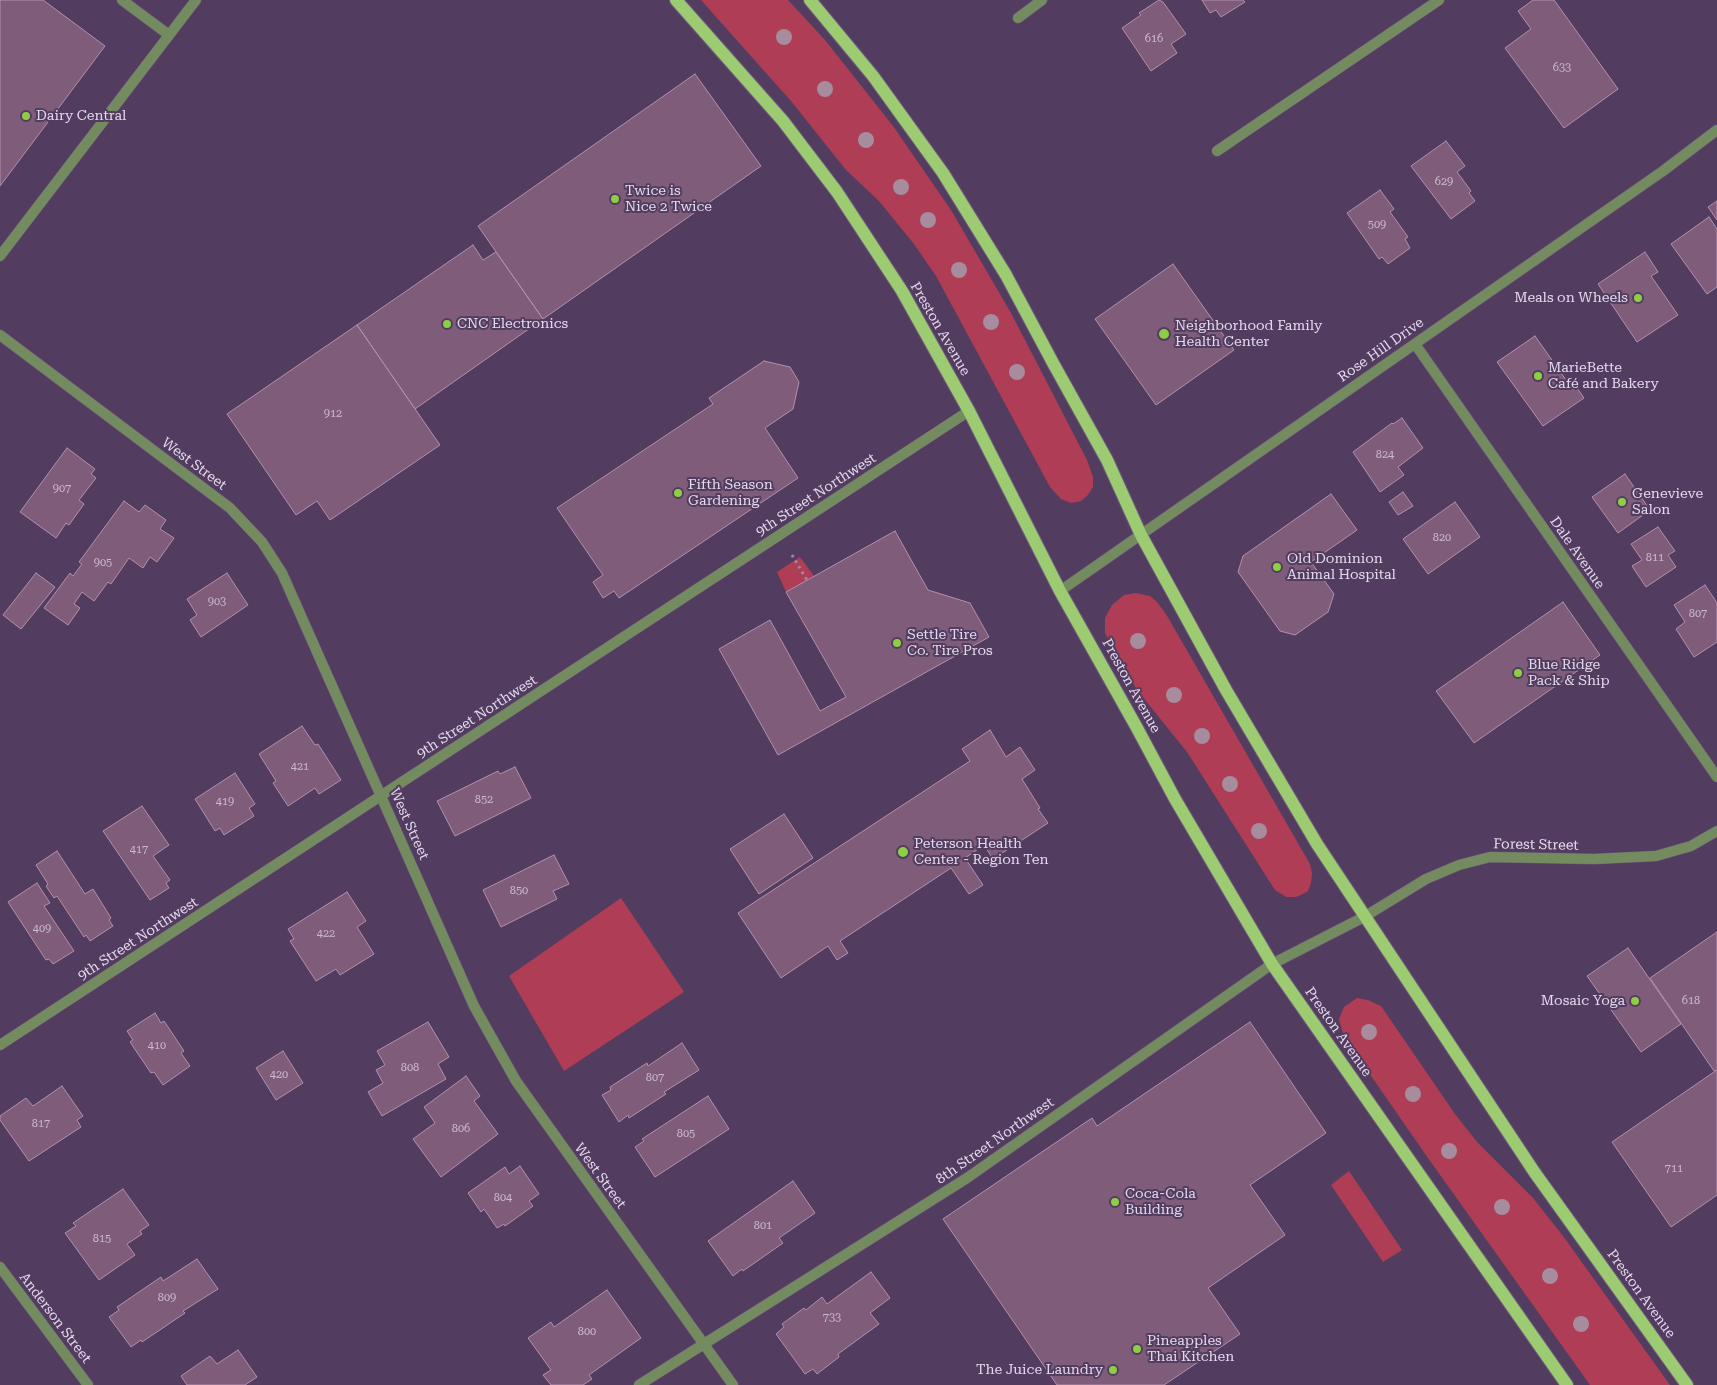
<!DOCTYPE html>
<html>
<head>
<meta charset="utf-8">
<style>
	body { margin:0 }
	canvas { display:block; background:#523d60 }
</style>
</head>
<body>
<canvas width="1717" height="1385"></canvas>
<script>
const ctx = document.querySelector('canvas').getContext('2d');
ctx.lineJoin = 'round';
function fill(path, color) {
  ctx.fillStyle = color;
  ctx.fill(path, 'evenodd');
}
function shape(rows) {
  const path = new Path2D();
  for (const r of rows) {
    path.moveTo(r[0], r[1]);
    for (let i = 2; i < r.length; i += 2) path.lineTo(r[i], r[i + 1]);
  }
  return path;
}
function trace(path, color, width, dash) {
  ctx.strokeStyle = color;
  ctx.lineWidth = width;
  ctx.lineCap = dash ? 'butt' : 'round';
  ctx.setLineDash(dash || []);
  ctx.stroke(path);
}
function drawText(font, color, halo, rows, align = 'center') {
  ctx.font = font + ' "Roboto Serif",serif';
  ctx.lineWidth = 4;
  ctx.setLineDash([]);
  ctx.textBaseline = 'middle';
  ctx.strokeStyle = halo;
  ctx.fillStyle = color;
  for (const [text, x, y, turn = 0] of rows) {
    ctx.save();
    ctx.translate(x, y);
    ctx.rotate((+turn || 0) * Math.PI / 180);
    ctx.textAlign = isNaN(turn) ? turn : align;
    if (halo) ctx.strokeText(text, 0, 0);
    ctx.fillText(text, 0, 0);
    ctx.restore();
  }
}
fill(shape([
	[701,0,788,0,825,40,893,126,951,210,1011,313,1087,460,1093,477,1093,487,1087,496,1081,501,1071,503,1061,499,1050,487,936,276,914,244,879,201,846,170,791,101],
	[800,557,814,576,786,592,777,572],
	[1136,593,1150,596,1157,602,1166,614,1310,864,1312,873,1311,883,1308,891,1301,895,1296,897,1286,897,1275,890,1187,752,1137,690,1105,633,1105,618,1112,605,1124,595],
	[621,898,684,992,564,1071,509,976],
	[1357,998,1368,1000,1381,1006,1455,1114,1477,1142,1533,1198,1563,1236,1670,1385,1590,1385,1428,1158,1344,1037,1339,1019,1344,1007],
	[1349,1171,1402,1250,1383,1262,1331,1185]
]), '#ae3d55');
const building = shape([
	[0,0,43,0,105,46,0,186,0,0],
	[1159,0,1163,2,1186,34,1171,44,1177,53,1151,71,1122,28,1141,15,1139,13,1159,0],
	[1202,0,1243,0,1245,2,1221,17,1216,10,1210,13,1202,0],
	[1533,0,1554,0,1618,89,1564,128,1505,48,1531,29,1518,11,1533,0],
	[695,74,761,166,543,319,478,226,695,74],
	[1446,141,1465,166,1457,172,1471,191,1469,193,1475,201,1451,219,1411,166,1446,141],
	[1380,190,1394,209,1390,212,1408,237,1405,239,1410,248,1388,264,1382,257,1379,259,1347,213,1380,190],
	[1717,201,1717,220,1708,207,1717,201],
	[1709,217,1717,229,1717,287,1707,294,1671,244,1709,217],
	[473,245,483,260,496,252,543,319,415,409,357,325,473,245],
	[1645,252,1658,272,1651,276,1678,315,1637,342,1598,284,1645,252],
	[1173,264,1234,350,1156,405,1095,319,1173,264],
	[357,325,440,445,330,520,317,501,296,515,227,414,357,325],
	[1535,336,1573,390,1577,388,1584,398,1543,426,1497,362,1535,336],
	[764,361,790,367,799,382,793,409,765,428,798,478,619,598,614,591,603,598,593,582,603,575,557,508,713,404,709,398,764,361],
	[1402,418,1423,448,1398,467,1404,475,1380,492,1353,452,1392,423,1393,424,1402,418],
	[67,448,95,469,91,474,96,478,79,500,84,504,69,525,66,523,56,538,20,512,67,448],
	[1625,474,1650,510,1618,533,1592,497,1625,474],
	[1403,492,1413,506,1398,515,1389,502,1403,492],
	[1331,494,1357,530,1311,562,1334,594,1328,612,1295,635,1280,631,1238,572,1243,556,1331,494],
	[124,501,139,512,145,505,166,520,160,529,174,538,157,562,150,557,143,568,129,558,111,584,108,582,94,601,82,592,74,604,80,608,68,625,44,608,70,573,73,576,82,564,79,562,124,501],
	[1455,502,1480,537,1428,574,1403,539,1455,502],
	[1658,527,1675,551,1668,555,1676,567,1646,587,1632,566,1642,560,1631,544,1658,527],
	[895,531,928,590,970,603,989,637,778,755,719,649,770,620,820,711,846,697,786,592,895,531],
	[36,573,55,587,21,629,3,615,36,573],
	[227,573,248,605,201,637,190,620,197,615,187,599,227,573],
	[1705,585,1717,603,1717,642,1694,657,1676,629,1685,622,1674,605,1705,585],
	[1563,602,1600,655,1474,743,1436,691,1563,602],
	[302,726,315,745,318,744,341,780,319,794,315,788,288,806,273,783,276,781,259,754,302,726],
	[990,730,1006,757,1020,747,1035,770,1022,779,1040,808,1038,809,1048,823,993,859,984,845,965,858,983,885,969,894,951,868,840,941,848,953,837,960,828,946,781,978,738,913,970,761,962,749,990,730],
	[515,767,531,798,455,836,437,801,498,771,500,774,515,767],
	[235,773,255,804,249,808,254,816,224,835,220,828,215,831,195,799,235,773],
	[142,806,169,845,153,856,170,880,166,883,169,888,150,900,103,831,142,806],
	[784,814,813,858,759,894,730,849,784,814],
	[57,851,85,894,93,889,111,918,109,920,113,926,90,941,86,935,84,937,57,896,54,898,46,886,48,884,36,865,57,851],
	[554,855,569,884,553,891,557,899,501,927,483,890,554,855],
	[37,883,50,903,44,906,74,951,53,964,49,959,46,960,8,902,37,883],
	[347,892,366,921,357,927,374,954,340,975,336,969,316,981,290,941,294,939,288,929,347,892],
	[1717,932,1717,1070,1714,1071,1650,978,1717,932],
	[1628,948,1681,1024,1641,1052,1587,976,1628,948],
	[155,1013,161,1023,164,1021,184,1051,181,1053,190,1066,163,1085,154,1072,151,1073,130,1042,133,1040,127,1031,155,1013],
	[428,1022,449,1057,438,1064,446,1079,382,1116,368,1092,383,1083,376,1070,385,1065,377,1051,428,1022],
	[1250,1022,1326,1133,1250,1185,1285,1235,1208,1288,1240,1334,1164,1385,1057,1385,943,1219,1092,1118,1097,1126,1250,1022],
	[682,1043,699,1070,664,1092,666,1094,629,1118,628,1115,619,1122,602,1095,611,1090,610,1087,647,1063,648,1066,682,1043],
	[283,1051,303,1083,276,1100,256,1068,283,1051],
	[1717,1070,1717,1195,1671,1227,1612,1142,1717,1070],
	[466,1076,480,1096,474,1101,498,1134,441,1177,413,1139,435,1123,424,1107,466,1076],
	[62,1086,83,1116,77,1120,81,1127,29,1161,0,1120,0,1116,26,1098,33,1106,62,1086],
	[708,1096,729,1129,655,1177,635,1147,644,1141,642,1139,708,1096],
	[520,1166,539,1194,529,1201,533,1206,505,1226,504,1224,497,1228,484,1209,481,1212,468,1193,505,1167,509,1174,520,1166],
	[793,1181,815,1213,779,1238,783,1243,743,1271,742,1269,733,1276,708,1241,793,1181],
	[123,1189,149,1225,140,1231,142,1234,127,1244,135,1255,99,1280,65,1233,76,1226,73,1223,123,1189],
	[197,1259,218,1289,183,1311,185,1313,142,1342,141,1340,131,1347,109,1317,119,1310,117,1307,161,1277,163,1281,197,1259],
	[871,1272,890,1298,870,1313,879,1324,838,1354,839,1357,817,1374,813,1369,805,1374,776,1334,784,1327,782,1324,804,1308,806,1310,822,1297,827,1304,871,1272],
	[607,1290,641,1338,589,1375,592,1379,583,1385,551,1385,543,1375,551,1370,528,1338,551,1322,554,1327,607,1290],
	[238,1350,257,1377,245,1385,187,1385,181,1376,210,1356,217,1364,238,1350]
]);
fill(building, '#7e5c7a');
trace(building, '#b38fae', 1);
const service = shape([
	[122,0,169,35],
	[1217,151,1439,0],
	[0,256,196,0]
]);
const minor = shape([
	[1018,18,1042,0],
	[0,335,230,508,262,542,282,573,474,1006,516,1081,733,1385],
	[1415,344,1717,777],
	[0,1045,969,411],
	[0,1267,88,1385],
	[639,1385,967,1178,1272,964,1364,917,1426,879,1459,865,1490,857,1594,859,1656,856,1691,846,1717,831]
]);
const tertiary = shape([
	[1060,591,1663,171,1717,130]
]);
const primary = shape([
	[676,0,783,121,837,192,902,291,969,411,1060,591,1137,728,1175,799,1272,964,1567,1385],
	[810,0,873,76,943,173,1006,275,1053,363,1107,460,1141,535,1226,690,1317,844,1535,1173,1687,1385]
]);
trace(service, '#6f5c7c', 11);
trace(minor, '#6f5c7c', 11);
trace(tertiary, '#6f5c7c', 11);
trace(primary, '#6f5c7c', 14);
trace(shape([
	[792,555,807,580]
]), '#9b8aa6', 3, [2.5, 4]);
trace(service, '#748b5f', 10);
trace(minor, '#748b5f', 10);
trace(tertiary, '#748b5f', 10);
trace(primary, '#9dcb71', 12);
ctx.fillStyle = '#a78c9e';
for (const [x, y] of [
	[784,37],
	[825,89],
	[866,140],
	[901,187],
	[928,220],
	[959,270],
	[991,322],
	[1017,372],
	[1138,641],
	[1174,695],
	[1202,736],
	[1230,784],
	[1259,831],
	[1369,1032],
	[1413,1094],
	[1449,1151],
	[1502,1207],
	[1550,1276],
	[1581,1324]
]) {
  ctx.beginPath();
  ctx.arc(x, y, 8, 0, 2 * Math.PI);
  ctx.fill();
}
for (const [x, y, r, color] of [
	[26,116,5,"#8ece43"],
	[615,199,5,"#8ece43"],
	[1638,298,5,"#8ece43"],
	[447,324,5,"#8ece43"],
	[1164,334,6,"#8ece43"],
	[1538,376,5,"#8ece43"],
	[678,493,5,"#8ece43"],
	[1622,502,5,"#8ece43"],
	[1277,567,5,"#8ece43"],
	[897,643,5,"#8ece43"],
	[1518,673,5,"#8ece43"],
	[903,852,6,"#8ece43"],
	[1635,1001,5,"#8ece43"],
	[1115,1202,5,"#8ece43"],
	[1137,1349,5,"#8ece43"],
	[1113,1370,5,"#8ece43"]
]) {
  const dot = new Path2D();
  dot.arc(x, y, r, 0, 2 * Math.PI);
  ctx.fillStyle = color;
  ctx.fill(dot);
  trace(dot, '#523d60', 2);
}
drawText('11px', '#cab9d0', null, [
	["616",1154,39],
	["633",1562,68],
	["629",1444,182],
	["509",1377,225],
	["912",333,414],
	["824",1385,455],
	["907",62,489],
	["820",1442,538],
	["811",1655,558],
	["905",103,563],
	["903",217,602],
	["807",1698,614],
	["421",300,767],
	["852",484,800],
	["419",225,802],
	["417",139,850],
	["850",519,891],
	["409",42,929],
	["422",326,934],
	["618",1691,1001],
	["410",157,1046],
	["808",410,1068],
	["420",279,1075],
	["807",655,1078],
	["817",41,1124],
	["806",461,1129],
	["805",686,1134],
	["711",1674,1169],
	["804",503,1198],
	["801",763,1226],
	["815",102,1239],
	["809",167,1298],
	["733",832,1318],
	["800",587,1332]
]);
drawText('14px', '#e4d8ed', '#523d60', [
	["Dairy Central",36,116],
	["Twice is",625,191],
	["Nice 2 Twice",625,207],
	["Meals on Wheels",1628,298,"right"],
	["CNC Electronics",457,324],
	["Neighborhood Family",1175,326],
	["Health Center",1175,342],
	["MarieBette",1548,368],
	["Café and Bakery",1548,384],
	["Fifth Season",688,485],
	["Gardening",688,501],
	["Genevieve",1632,494],
	["Salon",1632,510],
	["Old Dominion",1287,559],
	["Animal Hospital",1287,575],
	["Settle Tire",907,635],
	["Co. Tire Pros",907,651],
	["Blue Ridge",1528,665],
	["Pack & Ship",1528,681],
	["Peterson Health",914,844],
	["Center - Region Ten",914,860],
	["Mosaic Yoga",1625,1001,"right"],
	["Coca-Cola",1125,1194],
	["Building",1125,1210],
	["Pineapples",1147,1341],
	["Thai Kitchen",1147,1357],
	["The Juice Laundry",1103,1370,"right"]
], 'left');
drawText('14px', '#e4d8ed', '#523d60', [
	["Preston Avenue",940,329,60],
	["Rose Hill Drive",1381,350,-35],
	["West Street",194,464,37],
	["9th Street Northwest",816,495,-33],
	["Dale Avenue",1577,553,55],
	["Preston Avenue",1131,686,61],
	["9th Street Northwest",477,717,-33],
	["West Street",409,824,66],
	["Forest Street",1536,845,1],
	["9th Street Northwest",138,939,-33],
	["Preston Avenue",1338,1032,55],
	["8th Street Northwest",995,1141,-35],
	["West Street",600,1176,54],
	["Preston Avenue",1641,1294,54],
	["Anderson Street",55,1318,53]
]);
</script>
</body>
</html>
